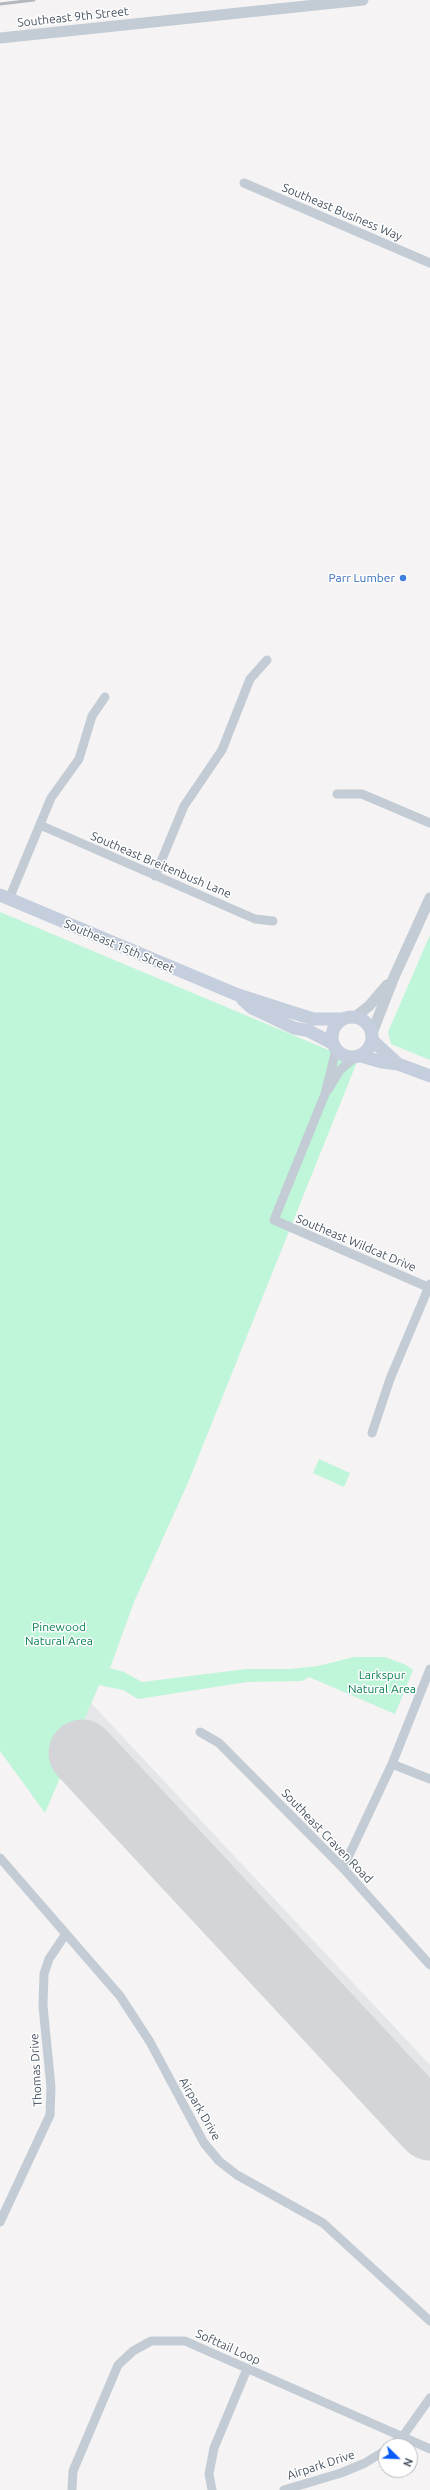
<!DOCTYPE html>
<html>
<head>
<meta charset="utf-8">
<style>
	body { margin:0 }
	#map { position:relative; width:430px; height:2490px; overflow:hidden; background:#f5f3f3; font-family:Ubuntu,sans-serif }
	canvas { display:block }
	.north { position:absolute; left:378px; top:2438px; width:40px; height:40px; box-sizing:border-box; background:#fff; border:1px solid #b6bbc1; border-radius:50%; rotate:113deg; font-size:11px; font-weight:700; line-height:16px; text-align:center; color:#485463 }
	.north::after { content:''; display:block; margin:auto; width:14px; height:18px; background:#085bfa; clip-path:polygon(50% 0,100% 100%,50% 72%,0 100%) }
</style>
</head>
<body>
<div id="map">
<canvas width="430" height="2490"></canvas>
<div class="north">N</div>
</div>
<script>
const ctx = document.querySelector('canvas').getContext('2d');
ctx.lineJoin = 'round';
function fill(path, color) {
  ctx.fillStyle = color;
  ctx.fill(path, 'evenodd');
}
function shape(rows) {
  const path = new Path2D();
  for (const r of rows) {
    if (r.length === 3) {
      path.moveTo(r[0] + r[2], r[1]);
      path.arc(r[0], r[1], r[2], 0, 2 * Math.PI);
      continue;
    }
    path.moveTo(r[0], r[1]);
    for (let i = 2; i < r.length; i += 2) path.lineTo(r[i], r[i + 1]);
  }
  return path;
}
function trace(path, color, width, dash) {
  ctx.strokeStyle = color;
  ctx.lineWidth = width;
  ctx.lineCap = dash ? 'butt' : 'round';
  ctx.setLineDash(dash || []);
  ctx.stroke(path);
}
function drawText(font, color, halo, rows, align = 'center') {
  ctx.font = font + ' Ubuntu,sans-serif';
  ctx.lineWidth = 3;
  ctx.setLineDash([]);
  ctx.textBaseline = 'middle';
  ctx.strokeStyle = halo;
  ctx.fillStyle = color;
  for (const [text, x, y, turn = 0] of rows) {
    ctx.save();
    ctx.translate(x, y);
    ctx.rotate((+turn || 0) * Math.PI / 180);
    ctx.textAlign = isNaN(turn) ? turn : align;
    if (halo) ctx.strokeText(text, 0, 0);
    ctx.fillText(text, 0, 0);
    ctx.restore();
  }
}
fill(shape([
	[91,1703,430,2065,430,2161,65,1765]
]), '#e5e6ea');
fill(shape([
	[0,912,357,1062,187,1485,134,1602,110,1668,124,1672,142,1682,246,1669,290,1669,318,1666,354,1657,385,1657,406,1665,413,1670,395,1714,309,1677,302,1681,247,1682,138,1699,123,1690,99,1685,45,1813,0,1751],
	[430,935,430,1060,391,1044,388,1032],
	[319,1459,350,1473,344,1487,313,1473]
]), '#bff5d9');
trace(shape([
	[82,1753,430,2127]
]), '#d4d5d8', 67);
trace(shape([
	[244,183,430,263],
	[337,794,362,794,430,823],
	[40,825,255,919,273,921],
	[155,876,184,806,222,750,250,679,267,660],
	[9,899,51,798,79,759,92,716,105,697],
	[336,1050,325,1094,274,1220,430,1288],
	[328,1090,340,1070,354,1058],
	[372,1433,390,1379,430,1284],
	[200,1732,219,1743,343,1868,430,1965],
	[392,1764,430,1779],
	[0,1858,120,1996,150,2042,204,2143,219,2161,237,2175,323,2223,430,2321],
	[343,1868,392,1764,430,1669],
	[0,2222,50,2115,51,2087,43,2006,44,1974,49,1959,65,1935],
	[391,2446,403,2436,430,2398],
	[72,2490,73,2471,118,2365,133,2351,151,2341,185,2341,430,2449],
	[212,2490,209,2474,214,2448,247,2369],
	[284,2490,341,2473,365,2463,386,2450]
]), '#c3ccd5', 9);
trace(shape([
	[0,38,363,0],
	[355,1017,369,1006,387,985],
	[372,1033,394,977,430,898]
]), '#c3ccd5', 11);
trace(shape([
	[0,895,238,995,313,1019,342,1019],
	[243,1000,252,1008,294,1028,309,1031,332,1043],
	[352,1037,20],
	[372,1040,398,1064],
	[361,1056,382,1062,398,1064,430,1076]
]), '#c4cedd', 13);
trace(shape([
	[0,4,34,0]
]), '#b4b7be', 3);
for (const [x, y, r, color] of [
	[403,578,4,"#3f7fe0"]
]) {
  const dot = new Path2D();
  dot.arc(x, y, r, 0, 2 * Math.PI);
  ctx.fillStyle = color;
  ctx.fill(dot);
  trace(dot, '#fff', 1.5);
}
drawText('12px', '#485463', '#fff', [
	["Southeast 9th Street",73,17,-6],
	["Southeast Business Way",342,212,23],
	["Southeast Breitenbush Lane",161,865,23],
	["Southeast 15th Street",119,946,23],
	["Southeast Wildcat Drive",356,1243,23],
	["Southeast Craven Road",327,1836,46],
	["Thomas Drive",36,2070,-93],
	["Airpark Drive",200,2109,60],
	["Softtail Loop",228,2347,24],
	["Airpark Drive",321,2465,-18]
]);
drawText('12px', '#366cbe', '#fff', [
	["Parr Lumber",395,578]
], 'right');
drawText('12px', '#0d8353', '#fff', [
	["Pinewood",59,1627],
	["Natural Area",59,1641],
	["Larkspur",382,1675],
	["Natural Area",382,1689]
]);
</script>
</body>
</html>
